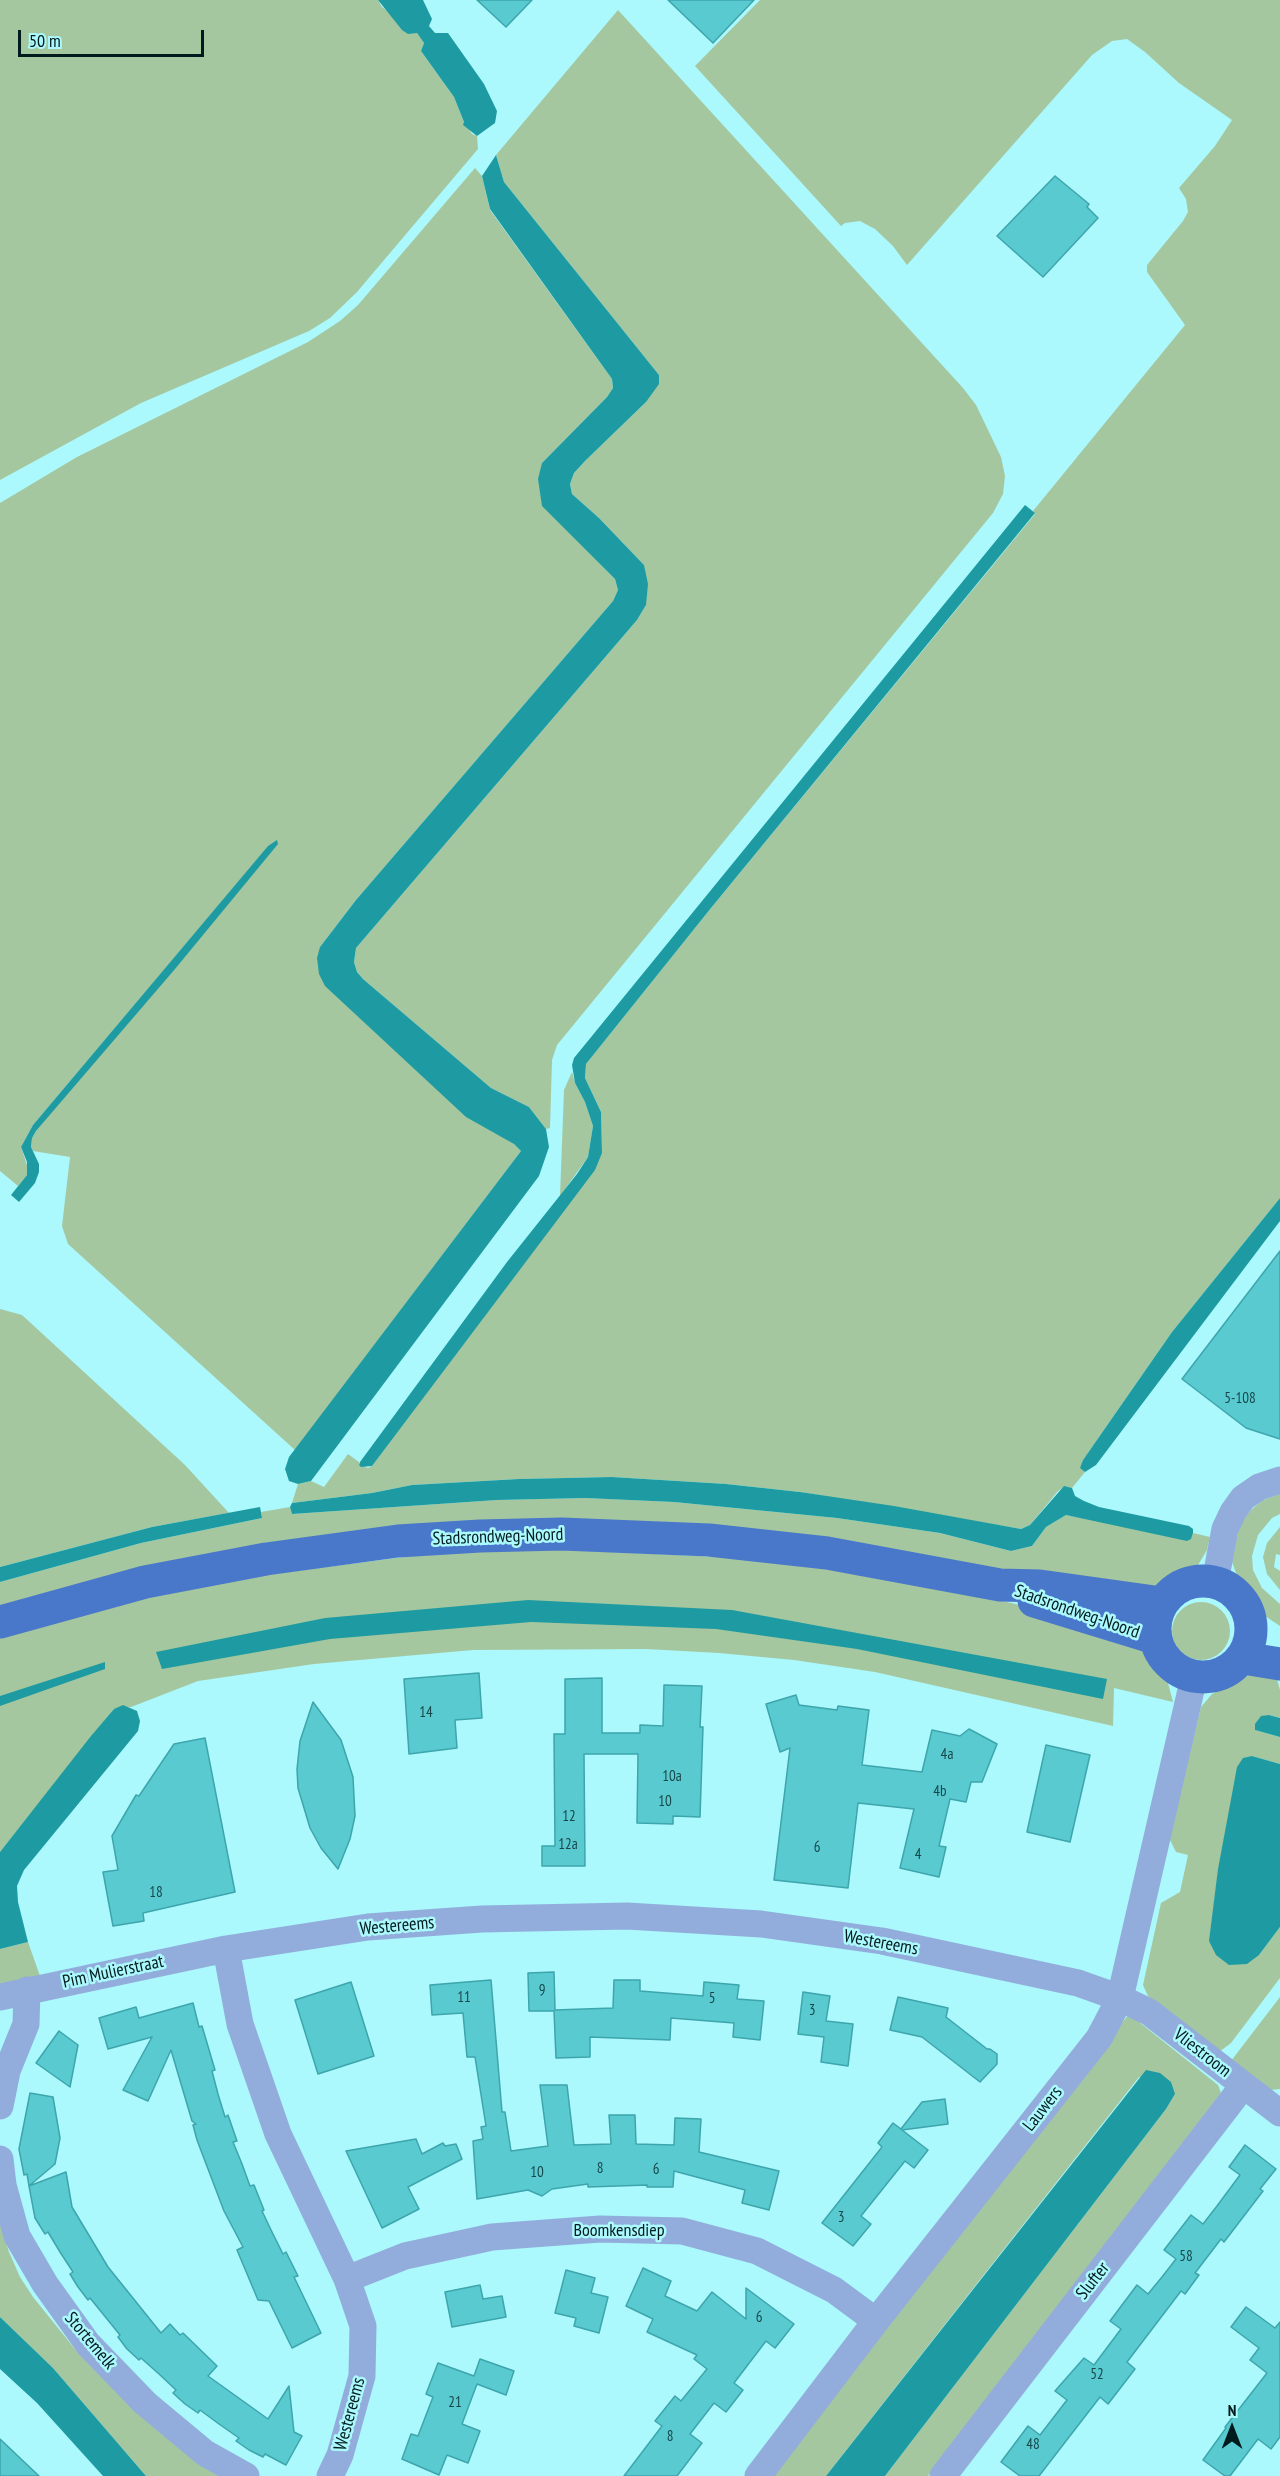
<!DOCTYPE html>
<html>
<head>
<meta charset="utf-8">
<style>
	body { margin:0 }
	#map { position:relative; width:1280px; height:2476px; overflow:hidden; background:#abf8fd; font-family:"PT Sans Narrow",sans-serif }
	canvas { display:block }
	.north { position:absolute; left:1202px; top:2398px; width:60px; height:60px; -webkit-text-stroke:4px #abf8fd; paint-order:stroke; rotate:0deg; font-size:16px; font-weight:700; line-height:24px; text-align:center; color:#001b1d }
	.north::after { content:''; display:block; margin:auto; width:21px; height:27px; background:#001b1d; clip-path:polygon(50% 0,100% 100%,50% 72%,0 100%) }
	.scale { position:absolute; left:18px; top:30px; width:186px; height:27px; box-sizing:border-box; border:3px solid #001b1d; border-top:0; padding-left:8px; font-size:18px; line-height:21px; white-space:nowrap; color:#001b1d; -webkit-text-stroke:4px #abf8fd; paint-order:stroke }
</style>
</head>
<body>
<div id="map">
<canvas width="1280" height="2476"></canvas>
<div class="north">N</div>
<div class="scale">50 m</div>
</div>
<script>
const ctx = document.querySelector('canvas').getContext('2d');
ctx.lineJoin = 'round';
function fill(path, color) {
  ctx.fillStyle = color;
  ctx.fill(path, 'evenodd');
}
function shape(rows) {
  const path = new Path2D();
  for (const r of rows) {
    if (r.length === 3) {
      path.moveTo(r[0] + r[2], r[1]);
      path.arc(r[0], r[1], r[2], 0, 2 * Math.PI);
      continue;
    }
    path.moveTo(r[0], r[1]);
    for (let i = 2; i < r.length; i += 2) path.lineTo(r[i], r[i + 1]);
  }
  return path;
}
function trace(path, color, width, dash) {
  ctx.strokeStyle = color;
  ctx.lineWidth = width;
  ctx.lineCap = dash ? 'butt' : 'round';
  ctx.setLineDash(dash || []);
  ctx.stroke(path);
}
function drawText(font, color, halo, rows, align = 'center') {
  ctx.font = font + ' "PT Sans Narrow",sans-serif';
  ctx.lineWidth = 5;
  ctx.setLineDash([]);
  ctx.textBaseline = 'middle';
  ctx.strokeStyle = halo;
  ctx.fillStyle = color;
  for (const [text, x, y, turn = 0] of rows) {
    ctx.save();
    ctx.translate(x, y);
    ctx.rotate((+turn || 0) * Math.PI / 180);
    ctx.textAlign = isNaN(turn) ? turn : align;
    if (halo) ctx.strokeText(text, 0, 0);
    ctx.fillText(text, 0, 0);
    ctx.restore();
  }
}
fill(shape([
	[0,0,378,0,382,7,417,33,424,43,421,51,454,97,464,122,472,134,477,136,478,149,357,292,330,318,309,331,141,403,0,480],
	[760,0,1280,0,1280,1198,1172,1332,1083,1460,1081,1468,1085,1472,1072,1488,1064,1487,1058,1491,1030,1525,1021,1529,800,1492,726,1484,612,1477,519,1479,412,1485,372,1493,292,1503,298,1484,311,1481,324,1487,348,1454,359,1462,359,1465,368,1468,372,1466,602,1153,601,1112,585,1078,586,1064,711,908,1035,514,1033,511,1185,325,1147,272,1147,265,1183,221,1188,212,1186,199,1179,188,1215,146,1232,120,1179,83,1145,52,1127,39,1112,41,1092,55,907,265,893,246,875,229,860,221,845,223,841,226,695,66],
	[618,10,963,388,976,405,1001,457,1005,476,1003,494,993,513,557,1045,552,1060,550,1128,546,1129,529,1107,491,1088,363,979,357,972,354,962,356,948,637,620,646,605,644,565,599,518,572,494,570,484,574,473,585,461,646,402,659,375,504,182,496,155],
	[475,168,482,176,490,210,612,379,613,388,607,397,542,463,560,523,615,579,618,590,613,601,356,900,320,947,521,1151,295,1450,68,1244,62,1226,70,1157,33,1151,31,1147,32,1138,36,1131,272,842,33,1125,21,1147,28,1168,27,1175,18,1186,0,1171,0,503,77,457,308,342,340,321,358,305],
	[572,1072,575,1083,585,1102,593,1126,588,1157,560,1196,564,1090],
	[0,1309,22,1315,185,1465,229,1513,152,1527,0,1567],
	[1280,1494,1280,1514,1272,1518,1258,1535,1252,1556,1253,1570,1262,1588,1280,1604,1280,1626,1265,1616,1255,1599,1239,1581,1232,1562,1239,1528,1244,1519,1251,1510,1263,1500],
	[585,1498,674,1502,837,1518,940,1533,1011,1551,1032,1546,1046,1527,1066,1515,1191,1538,1193,1533,1210,1537,1207,1550,1198,1565,1154,1590,661,1524,0,1609,0,1582,141,1543,262,1518,261,1512,290,1507,292,1514,497,1500],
	[1280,1527,1280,1555,1276,1554,1274,1567,1280,1571,1280,1590,1267,1574,1263,1557,1267,1543],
	[526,1548,762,1559,954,1590,1042,1610,1140,1646,1168,1683,1173,1702,1114,1688,1113,1726,875,1672,794,1660,719,1653,646,1649,473,1650,314,1664,198,1681,131,1707,114,1709,0,1852,0,1637,157,1593,362,1559],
	[1201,1631,29],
	[1251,1674,1277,1679,1280,1690,1280,1718,1269,1715,1255,1730,1280,1737,1280,1764,1252,1756,1259,1955,1280,1927,1280,1978,1231,2043,1219,2052,1155,2003,1148,1996,1143,1985,1161,1903,1180,1892,1188,1855,1176,1852,1169,1838,1201,1707,1212,1694],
	[28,1942,40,1976,0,1986,0,1949],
	[1280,1997,1280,2089,1270,2090,1231,2061],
	[1129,2014,1218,2085,1221,2093,928,2476,885,2476,1166,2109,1175,2094,1139,2077,826,2476,771,2476],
	[0,2224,9,2252,20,2277,33,2297,75,2349,243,2476,146,2476,53,2368,0,2317]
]), '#a5c79f');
fill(shape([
	[378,0,423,0,432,19,429,26,435,33,448,33,484,84,497,111,495,123,477,136,463,125,464,122,454,97,421,51,424,43,417,33,408,34,402,30],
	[496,155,504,182,659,375,659,384,646,402,585,461,574,473,570,484,572,494,599,518,644,565,648,584,646,605,637,620,356,948,354,962,357,972,363,979,491,1088,529,1107,546,1129,549,1147,539,1176,311,1481,298,1484,289,1481,285,1469,289,1457,521,1151,514,1144,466,1117,325,986,319,974,317,958,320,947,356,900,613,601,618,590,615,579,542,506,538,479,542,463,607,397,613,388,612,379,490,209,482,176],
	[1025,505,1035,513,711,908,586,1064,585,1078,601,1112,602,1153,595,1170,372,1466,361,1467,359,1465,360,1462,507,1262,577,1174,588,1157,593,1126,585,1102,575,1083,572,1065,574,1058],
	[277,840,278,844,175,969,36,1131,32,1138,31,1147,39,1164,39,1172,35,1183,19,1202,11,1195,27,1175,27,1162,21,1147,33,1125,268,846],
	[1280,1198,1280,1221,1096,1465,1085,1472,1080,1468,1083,1460,1172,1332],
	[612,1477,726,1484,800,1492,894,1506,1021,1529,1030,1525,1064,1486,1072,1488,1075,1496,1084,1501,1099,1507,1189,1526,1193,1529,1193,1533,1191,1539,1187,1541,1066,1515,1046,1527,1032,1546,1011,1551,940,1533,837,1518,674,1502,585,1498,497,1500,292,1514,290,1507,292,1503,372,1493,412,1485,519,1479],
	[260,1507,262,1518,141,1543,0,1582,0,1567,152,1527],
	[528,1600,732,1610,1107,1679,1103,1699,857,1649,716,1629,531,1622,330,1639,162,1669,156,1652,325,1618],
	[105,1662,105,1669,0,1706,0,1696],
	[123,1705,137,1711,140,1721,138,1731,24,1870,17,1886,18,1902,28,1942,0,1949,0,1852,91,1736,114,1709],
	[1269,1715,1280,1718,1280,1737,1255,1730,1255,1724,1261,1716],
	[1252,1756,1280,1764,1280,1927,1259,1955,1247,1964,1229,1965,1216,1955,1209,1941,1218,1869,1237,1767,1243,1758],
	[1146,2070,1160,2073,1171,2082,1175,2094,1166,2109,885,2476,826,2476],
	[0,2317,53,2368,146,2476,103,2476,37,2403,0,2369]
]), '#1e9ba2');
const building = shape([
	[477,0,532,0,506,27,477,0],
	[668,0,754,0,713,43,668,0],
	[1055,176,1089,204,1087,207,1098,218,1043,277,997,236,1055,176],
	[1280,1251,1280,1439,1246,1428,1182,1379,1280,1251],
	[479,1673,482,1718,455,1720,457,1748,409,1754,404,1679,479,1673],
	[602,1678,602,1733,640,1733,640,1725,663,1726,664,1685,702,1686,700,1727,703,1727,700,1817,673,1816,673,1824,637,1823,638,1754,584,1754,585,1866,542,1866,542,1846,555,1846,554,1734,565,1734,565,1679,602,1678],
	[796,1695,799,1705,837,1710,838,1706,869,1710,862,1765,922,1772,932,1730,960,1736,969,1729,997,1744,982,1782,971,1782,966,1802,950,1799,939,1846,946,1847,939,1877,900,1868,914,1809,858,1803,848,1888,774,1880,790,1748,780,1752,766,1704,796,1695],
	[313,1702,341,1740,353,1777,355,1816,350,1839,338,1869,321,1848,310,1828,298,1788,297,1769,300,1741,313,1702],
	[205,1738,235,1892,143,1913,144,1921,113,1926,103,1872,118,1870,112,1836,136,1795,139,1796,174,1744,205,1738],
	[1046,1745,1090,1755,1070,1842,1027,1832,1046,1745],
	[554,1972,555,2010,613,2008,614,1980,640,1980,640,1991,703,1996,704,1982,739,1985,737,1999,764,2001,760,2040,733,2037,734,2023,671,2018,670,2040,590,2037,590,2057,556,2058,554,2011,529,2011,528,1973,554,1972],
	[491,1980,502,2112,505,2112,511,2151,548,2146,540,2085,567,2085,574,2145,611,2144,609,2115,635,2115,636,2144,674,2145,675,2118,701,2119,699,2152,779,2171,769,2210,742,2203,745,2190,674,2171,673,2187,647,2187,647,2185,588,2187,588,2184,552,2189,542,2196,528,2190,477,2199,473,2141,483,2139,481,2127,486,2126,475,2057,467,2057,463,2013,432,2015,430,1985,491,1980],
	[351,1982,374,2056,318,2074,295,2000,351,1982],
	[803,1992,830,1996,826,2021,853,2024,848,2066,821,2062,824,2037,798,2034,803,1992],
	[898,1997,948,2008,946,2017,987,2049,990,2049,997,2054,997,2064,980,2082,922,2037,890,2030,898,1997],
	[193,2003,199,2027,202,2026,215,2070,212,2071,218,2094,225,2117,228,2115,237,2141,233,2142,242,2164,250,2186,254,2185,264,2210,262,2211,272,2232,283,2254,286,2252,298,2276,294,2277,321,2333,292,2348,269,2301,258,2300,237,2250,243,2247,224,2211,197,2140,193,2125,196,2124,192,2121,171,2050,148,2101,123,2090,152,2037,108,2049,99,2018,136,2007,139,2018,193,2003],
	[59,2031,78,2045,70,2087,36,2063,59,2031],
	[30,2093,53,2097,60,2138,55,2164,29,2186,27,2174,24,2175,19,2149,30,2093],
	[945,2099,948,2124,902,2130,928,2150,914,2168,905,2161,861,2216,871,2224,853,2246,822,2223,882,2147,878,2143,893,2123,901,2129,922,2102,945,2099],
	[416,2139,422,2154,443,2143,445,2146,456,2144,462,2159,408,2187,419,2209,382,2228,346,2151,416,2139],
	[1245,2145,1276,2169,1260,2189,1263,2191,1224,2242,1221,2239,1195,2273,1199,2275,1185,2294,1181,2291,1127,2362,1135,2369,1108,2404,1100,2397,1039,2476,1020,2476,1001,2462,1028,2426,1040,2435,1067,2400,1055,2391,1084,2358,1094,2365,1121,2329,1110,2321,1137,2285,1148,2294,1162,2277,1176,2259,1164,2250,1191,2215,1203,2224,1217,2206,1240,2175,1229,2167,1245,2145],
	[66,2172,72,2207,108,2267,161,2333,170,2324,180,2335,183,2333,217,2366,208,2376,268,2419,289,2386,294,2432,302,2436,286,2465,265,2454,263,2457,249,2450,236,2441,239,2438,219,2424,200,2410,198,2413,185,2404,173,2393,176,2390,159,2374,141,2358,139,2360,127,2349,118,2337,120,2335,90,2298,88,2300,78,2287,70,2274,73,2272,60,2252,48,2232,45,2234,35,2218,29,2186,66,2172],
	[643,2268,671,2281,665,2296,697,2311,712,2292,746,2319,746,2288,794,2324,775,2348,766,2341,734,2383,743,2390,726,2412,714,2403,690,2434,702,2443,677,2476,624,2476,662,2426,655,2421,675,2396,681,2401,707,2369,694,2359,697,2355,647,2332,653,2319,626,2306,643,2268],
	[566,2270,595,2278,591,2293,608,2297,599,2333,574,2326,576,2318,555,2313,566,2270],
	[480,2285,483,2299,502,2296,506,2317,452,2327,445,2292,480,2285],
	[1246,2307,1275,2328,1280,2322,1280,2437,1271,2449,1258,2439,1230,2476,1225,2476,1203,2460,1226,2428,1225,2427,1267,2373,1250,2360,1259,2348,1231,2327,1246,2307],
	[480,2359,514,2371,506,2395,477,2384,462,2424,480,2431,468,2463,447,2455,439,2475,402,2459,411,2434,418,2436,433,2397,426,2394,438,2363,474,2376,480,2359],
	[0,2439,39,2476,0,2476,0,2439]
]);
fill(building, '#5acad1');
trace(building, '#3da5ac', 1.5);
trace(shape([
	[1215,1582,1225,1529,1233,1512,1243,1498,1259,1487,1280,1480],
	[226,1949,240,2024,278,2134,347,2279,363,2326,362,2376,340,2455,330,2476],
	[0,1997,226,1949,368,1927,482,1919,627,1916,761,1924,882,1941,1078,1983,1120,1998,1149,2012,1280,2113],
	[0,2106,7,2071,26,2024,27,1990],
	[0,2159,3,2185,17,2236,45,2284,88,2344,145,2403,205,2453,246,2476],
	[347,2279,405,2256,492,2237,600,2229,682,2231,757,2251,834,2290,876,2321],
	[758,2476,876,2321,1099,2038,1106,2025,1120,1998,1194,1677],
	[943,2476,1243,2086]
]), '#92addb', 27);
trace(shape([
	[1203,1629,48],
	[1034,1601,1155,1638],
	[0,1622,145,1582,266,1559,398,1541,480,1536,562,1534,709,1540,827,1553,1000,1585,1040,1586,1162,1603],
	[1243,1658,1280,1664]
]), '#4978ca', 33);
drawText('15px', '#16474a', null, [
	["5-108",1240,1399],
	["14",426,1713],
	["4a",947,1755],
	["10a",672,1777],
	["4b",940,1792],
	["10",665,1802],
	["12",569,1817],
	["12a",568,1845],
	["6",817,1848],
	["4",918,1855],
	["18",156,1893],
	["9",542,1991],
	["11",464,1998],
	["5",712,1999],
	["3",812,2011],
	["8",600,2169],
	["6",656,2170],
	["10",537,2173],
	["3",841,2218],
	["58",1186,2257],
	["6",759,2318],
	["52",1097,2375],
	["21",455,2403],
	["8",670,2437],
	["48",1033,2445]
]);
drawText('18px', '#001b1d', '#abf8fd', [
	["Stadsrondweg-Noord",498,1537,-2],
	["Stadsrondweg-Noord",1077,1612,19],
	["Westereems",397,1926,-5],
	["Westereems",881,1943,10],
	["Pim Mulierstraat",113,1972,-12],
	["Vliestroom",1202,2053,38],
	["Lauwers",1043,2109,-52],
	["Boomkensdiep",619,2231],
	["Slufter",1093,2281,-52],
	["Stortemelk",90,2341,50],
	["Westereems",350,2414,-75]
]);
</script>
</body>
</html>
